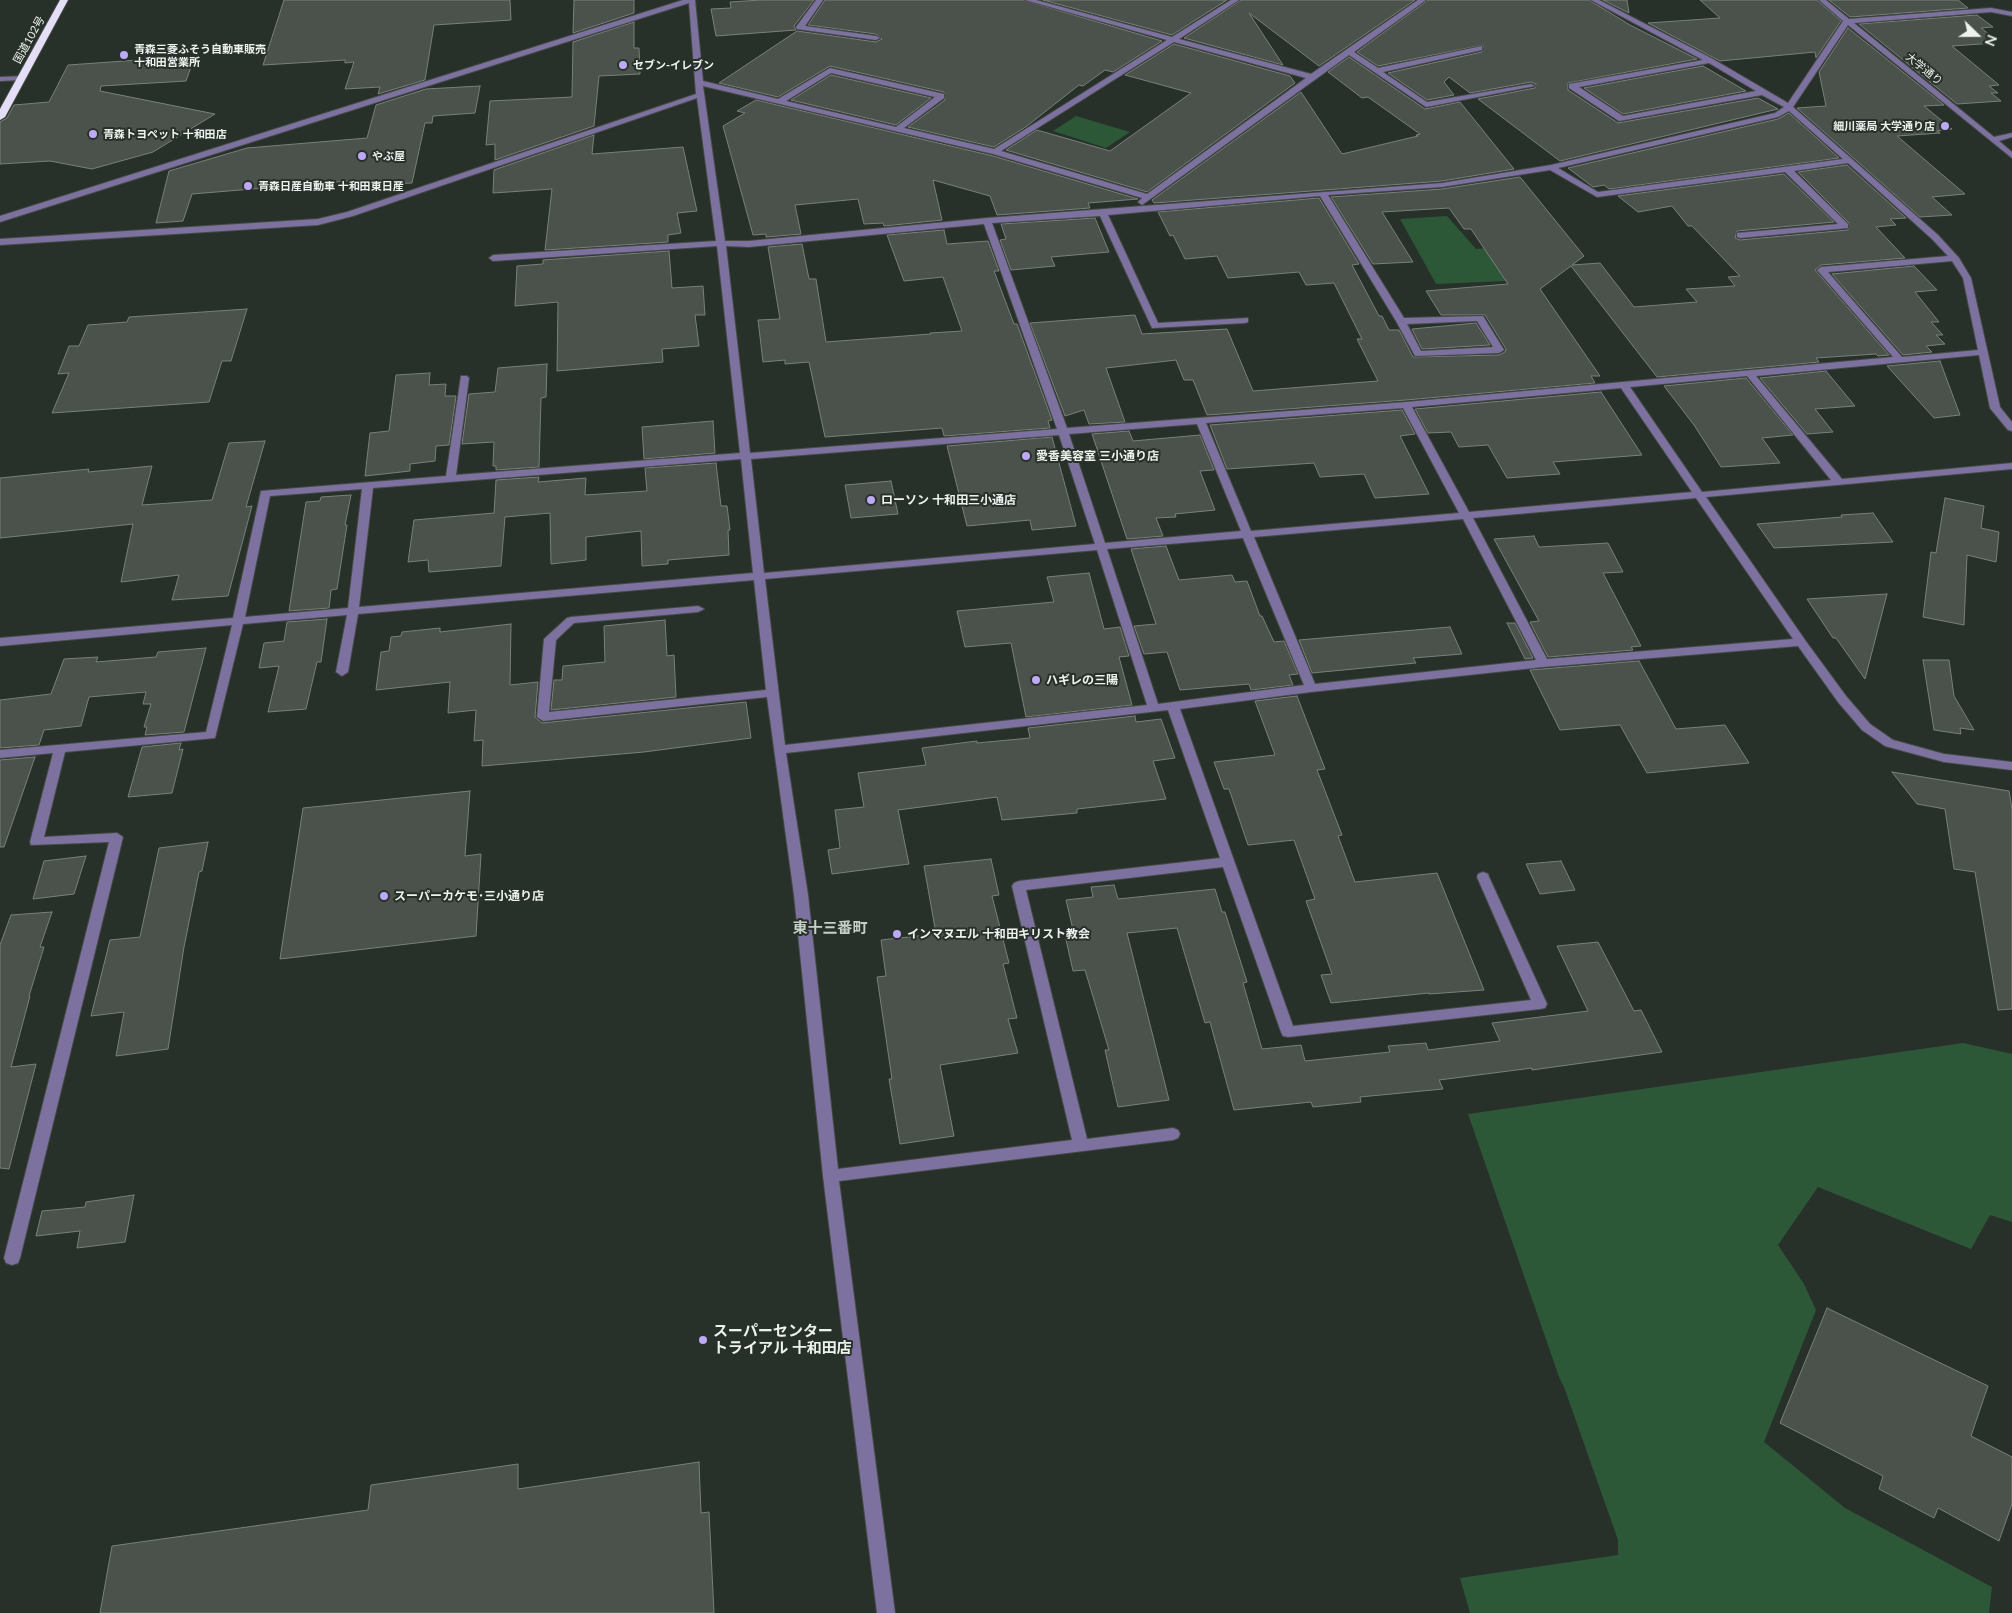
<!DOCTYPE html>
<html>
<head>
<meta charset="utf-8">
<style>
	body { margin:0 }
	#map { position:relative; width:2012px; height:1613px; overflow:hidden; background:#28302a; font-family:Lato,sans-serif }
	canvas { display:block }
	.north { position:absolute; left:1952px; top:10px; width:50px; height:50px; -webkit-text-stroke:4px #28302a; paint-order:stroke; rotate:112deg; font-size:14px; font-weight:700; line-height:20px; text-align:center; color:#edf2ee }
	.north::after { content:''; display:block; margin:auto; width:18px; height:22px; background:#edf2ee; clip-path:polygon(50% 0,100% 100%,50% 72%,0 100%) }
</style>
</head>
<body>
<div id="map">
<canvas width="2012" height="1613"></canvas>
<div class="north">N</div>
</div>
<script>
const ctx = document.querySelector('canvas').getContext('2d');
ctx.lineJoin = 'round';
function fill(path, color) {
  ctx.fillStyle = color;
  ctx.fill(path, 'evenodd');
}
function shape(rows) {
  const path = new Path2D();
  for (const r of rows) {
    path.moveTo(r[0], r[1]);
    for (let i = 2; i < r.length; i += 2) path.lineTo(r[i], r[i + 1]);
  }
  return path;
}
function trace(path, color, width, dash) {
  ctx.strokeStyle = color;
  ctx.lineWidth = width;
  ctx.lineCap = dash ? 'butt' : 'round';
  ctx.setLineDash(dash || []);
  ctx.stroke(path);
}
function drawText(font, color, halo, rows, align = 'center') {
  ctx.font = font + ' Lato,"Noto Sans JP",sans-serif';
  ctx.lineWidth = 4;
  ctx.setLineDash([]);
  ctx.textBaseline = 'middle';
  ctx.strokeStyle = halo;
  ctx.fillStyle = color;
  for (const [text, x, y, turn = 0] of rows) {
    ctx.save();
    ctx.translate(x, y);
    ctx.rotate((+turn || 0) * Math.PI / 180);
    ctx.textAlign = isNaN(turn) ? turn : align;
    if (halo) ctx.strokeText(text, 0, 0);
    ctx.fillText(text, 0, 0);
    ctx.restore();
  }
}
fill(shape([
	[1076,116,1130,132,1106,148,1053,131],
	[1447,216,1476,249,1512,246,1530,280,1436,284,1400,219],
	[1963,1043,2012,1054,2012,1222,1990,1215,1971,1249,1818,1187,1778,1245,1804,1284,1816,1310,1764,1442,1845,1508,1992,1587,1989,1613,1470,1613,1460,1578,1618,1555,1618,1540,1564,1387,1559,1377,1468,1114]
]), '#2d5838');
const building = shape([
	[284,0,510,0,511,20,434,25,425,80,378,94,380,87,345,89,354,62,345,63,345,60,263,65,284,0],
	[574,0,634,0,634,13,573,33,574,0],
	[761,0,814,0,794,26,796,30,716,36,711,9,731,8,730,2,761,0],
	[825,0,1023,0,1162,41,1113,72,1105,70,1083,86,1079,85,1027,126,994,147,908,127,945,100,944,92,830,66,778,97,719,83,797,31,876,42,882,39,876,34,808,25,825,0],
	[1043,0,1227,0,1172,35,1043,0],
	[1241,0,1415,0,1319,66,1249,13,1283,65,1184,38,1241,0],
	[1428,0,1589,0,1630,25,1697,59,1568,83,1568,90,1618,123,1758,98,1778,109,1560,161,1478,99,1535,88,1536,84,1531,82,1470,93,1449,77,1444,82,1454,95,1427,100,1388,73,1482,52,1483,45,1378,66,1357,52,1428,0],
	[1603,0,1627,0,1629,13,1603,0],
	[1700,0,1817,0,1841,21,1816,58,1815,52,1720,61,1648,23,1720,18,1700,0],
	[1829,0,1958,0,1968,8,1850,17,1829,0],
	[1977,15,1993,27,1981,28,1994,38,1988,38,1995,43,1952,46,1999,85,1989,86,1998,93,1991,93,2001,101,1957,104,1859,24,1977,15],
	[634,22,634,48,639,48,640,74,599,76,594,126,495,160,495,144,486,145,490,101,572,97,573,42,634,22],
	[1848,28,1944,105,1924,106,1952,129,1937,131,1940,133,1897,136,1965,194,1932,197,1952,215,1920,217,1797,108,1826,106,1819,72,1848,28],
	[1174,44,1290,76,1295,83,1147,192,1006,150,1037,130,1110,151,1191,93,1125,75,1174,44],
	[195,56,186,81,101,86,100,91,215,114,153,152,92,169,50,161,0,164,0,122,7,118,14,105,49,102,68,65,195,56],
	[1349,57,1425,109,1460,102,1514,169,1442,181,1154,203,1152,200,1301,92,1342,154,1418,136,1416,135,1420,134,1368,97,1362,98,1328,72,1349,57],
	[1703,66,1746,91,1623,114,1584,88,1703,66],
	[831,75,931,98,896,125,791,100,831,75],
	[480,86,475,113,433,116,432,123,425,123,412,183,360,186,361,180,192,194,183,221,156,223,169,171,247,148,367,138,376,105,426,89,480,86],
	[756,100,993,156,1138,199,1088,203,1090,208,997,215,990,196,933,180,942,220,884,226,883,223,864,224,858,199,795,205,801,234,766,237,766,234,753,235,723,126,745,113,737,111,756,100],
	[1789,113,1839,158,1609,189,1604,185,1593,187,1568,168,1778,119,1789,113],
	[594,135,592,154,683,147,697,211,677,213,681,233,668,235,668,242,545,250,552,189,493,193,494,170,594,135],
	[1847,165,1906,218,1890,219,1896,225,1876,227,1905,258,1821,265,1815,270,1889,355,1878,356,1876,354,1816,358,1819,362,1657,377,1571,266,1540,289,1600,376,1591,376,1595,383,1406,400,1207,415,1193,380,1184,380,1176,360,1106,368,1125,422,1089,424,1084,410,1065,416,1030,323,1135,315,1142,334,1227,329,1253,391,1378,381,1357,339,1362,339,1334,283,1306,285,1299,272,1228,278,1217,256,1185,259,1173,235,1170,236,1158,212,1319,198,1359,264,1352,265,1379,316,1382,316,1389,330,1399,330,1413,357,1499,355,1505,352,1506,349,1485,315,1441,315,1426,291,1508,284,1471,229,1464,229,1449,208,1382,212,1413,262,1373,264,1331,197,1442,189,1520,177,1584,256,1572,265,1600,263,1634,307,1697,302,1686,289,1735,286,1728,277,1740,276,1692,226,1688,226,1672,206,1638,212,1618,196,1784,174,1834,222,1737,231,1735,238,1740,240,1848,230,1849,223,1798,172,1847,165],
	[1095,218,1109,252,1051,257,1055,266,1011,270,1000,240,1006,239,1001,224,1095,218],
	[944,230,947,244,988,241,999,271,994,271,1014,324,1017,324,1052,420,1048,421,1050,428,944,436,942,428,825,437,809,362,785,364,785,360,763,362,758,320,780,319,768,247,802,244,809,279,816,279,826,342,931,334,930,333,962,331,943,277,904,281,887,235,944,230],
	[669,251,672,288,703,286,705,315,695,315,699,346,662,349,663,362,557,371,558,302,515,306,517,266,543,264,543,260,669,251],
	[1914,266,1937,290,1915,292,1939,322,1931,322,1943,335,1936,335,1945,344,1926,346,1932,352,1903,355,1832,274,1914,266],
	[247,309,231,361,222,361,209,402,52,413,69,373,58,374,69,346,79,346,88,325,127,322,129,317,247,309],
	[1476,323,1490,345,1422,349,1412,329,1476,323],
	[1940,361,1960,415,1934,418,1887,366,1940,361],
	[547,364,546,397,541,398,539,467,496,470,496,466,493,466,494,442,462,444,469,394,495,392,498,368,547,364],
	[1826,371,1855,406,1815,409,1833,432,1807,434,1760,378,1826,371],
	[430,373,429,385,446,384,445,396,456,396,449,445,436,446,435,461,410,464,410,471,365,476,370,433,389,431,396,375,430,373],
	[1746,378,1793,435,1762,438,1780,463,1721,467,1694,425,1664,386,1746,378],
	[1601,392,1642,455,1553,462,1560,474,1507,478,1488,445,1459,447,1451,432,1428,433,1415,409,1601,392],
	[1402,410,1415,434,1400,436,1429,494,1375,498,1364,474,1320,477,1314,463,1227,469,1210,425,1402,410],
	[713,421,715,453,644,459,642,427,713,421],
	[1129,431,1133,441,1200,435,1214,470,1200,471,1215,510,1175,514,1176,517,1156,518,1163,536,1127,539,1092,434,1129,431],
	[1052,437,1076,526,1032,530,1030,520,967,526,947,446,1052,437],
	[265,441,246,507,252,506,228,596,172,600,179,575,121,582,133,524,0,538,0,478,89,469,88,472,152,466,142,505,212,500,229,443,265,441],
	[716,463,721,506,727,506,730,530,728,530,729,555,668,560,668,564,642,566,641,531,586,537,586,560,551,564,550,513,505,517,501,566,429,572,428,560,408,562,414,520,494,513,496,480,539,477,538,482,586,478,585,495,647,491,645,468,716,463],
	[891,481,898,514,851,518,845,485,891,481],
	[351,495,345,525,347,525,337,589,331,590,329,608,289,611,306,502,320,501,321,497,351,495],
	[1945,498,1984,506,1981,528,1999,532,1996,562,1967,555,1964,625,1923,617,1931,552,1936,553,1945,498],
	[1873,513,1893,542,1774,548,1757,524,1842,517,1841,515,1873,513],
	[1534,536,1539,547,1608,543,1623,572,1603,573,1641,646,1631,647,1633,650,1548,657,1530,622,1539,621,1494,539,1534,536],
	[1166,546,1179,580,1232,575,1235,582,1247,581,1260,616,1262,616,1274,642,1284,641,1298,674,1289,675,1293,685,1251,690,1249,684,1180,690,1167,652,1144,654,1134,626,1156,624,1131,549,1166,546],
	[1089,573,1104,629,1120,627,1129,656,1119,657,1132,705,1026,717,1011,643,965,647,957,611,1054,602,1047,577,1089,573],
	[1887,594,1865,679,1836,638,1833,638,1807,599,1887,594],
	[327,619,321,662,317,662,306,709,268,712,279,666,259,668,264,643,284,641,287,622,327,619],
	[665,620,667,656,674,655,676,697,551,710,554,680,562,680,563,666,605,662,604,626,665,620],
	[1507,623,1515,623,1533,658,1525,659,1507,623],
	[511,624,510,685,538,682,535,717,542,723,746,702,751,738,644,752,482,766,483,740,474,741,476,710,448,713,450,682,376,690,381,652,389,651,391,637,401,636,402,632,440,628,440,632,511,624],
	[1450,627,1462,654,1413,658,1416,663,1312,673,1299,640,1450,627],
	[206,648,184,732,145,735,147,727,144,727,151,704,143,704,146,692,89,697,81,726,44,730,39,745,0,748,0,700,51,694,64,659,98,657,96,662,156,657,158,652,206,648],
	[1923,660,1949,660,1954,696,1974,730,1960,728,1961,734,1934,730,1923,660],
	[1639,661,1676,729,1725,725,1749,763,1647,773,1620,725,1560,730,1530,670,1639,661],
	[1297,696,1325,769,1317,770,1342,835,1338,836,1355,882,1437,873,1484,990,1429,994,1429,993,1331,1003,1321,975,1332,974,1306,901,1315,899,1294,840,1248,845,1229,789,1224,789,1214,762,1275,755,1255,701,1297,696],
	[1135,716,1136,722,1161,719,1175,758,1153,761,1166,799,1077,809,1077,813,1002,820,997,797,898,810,909,864,832,874,828,850,840,848,835,810,864,807,858,773,926,765,922,748,977,741,977,743,1030,738,1028,728,1135,716],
	[181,743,179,750,183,749,172,793,128,797,142,747,181,743],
	[35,757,4,847,0,847,0,760,35,757],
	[1892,772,2009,791,2012,809,2012,1009,1998,1010,1975,872,1954,869,1945,809,1917,804,1892,772],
	[470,791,465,856,481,854,476,936,280,959,303,808,470,791],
	[208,842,202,871,199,872,184,947,168,1049,116,1056,124,1012,91,1016,110,940,140,937,159,848,208,842],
	[86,856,74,894,33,899,44,861,86,856],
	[991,859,999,895,992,896,1009,963,1003,964,1017,1018,1008,1019,1018,1053,940,1065,954,1136,900,1144,889,1079,892,1079,877,977,886,976,881,940,936,934,924,866,991,859],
	[1561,861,1575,890,1540,894,1526,864,1561,861],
	[1114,885,1118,899,1215,889,1222,912,1225,912,1247,982,1243,983,1262,1049,1301,1045,1305,1061,1390,1052,1388,1046,1426,1043,1428,1050,1500,1041,1492,1023,1588,1011,1557,946,1598,942,1634,1011,1641,1010,1662,1052,1532,1070,1532,1068,1439,1080,1443,1089,1360,1097,1361,1102,1313,1107,1311,1102,1234,1110,1210,1022,1205,1023,1177,928,1127,933,1169,1100,1118,1107,1105,1050,1109,1050,1085,970,1073,971,1065,935,1074,934,1066,900,1093,897,1091,887,1114,885],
	[52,912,40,947,44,947,29,996,30,996,11,1067,36,1064,9,1169,0,1168,0,945,11,915,52,912],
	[134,1195,125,1242,77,1248,80,1231,36,1236,42,1211,85,1207,86,1202,134,1195],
	[1827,1308,1988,1386,1971,1436,2012,1457,2012,1504,1999,1541,1938,1508,1934,1518,1879,1489,1883,1476,1780,1423,1827,1308],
	[699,1462,701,1513,709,1512,714,1613,100,1613,112,1546,368,1510,371,1485,518,1464,518,1489,699,1462]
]);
fill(building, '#4a524b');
trace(building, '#788179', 1);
const minor = shape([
	[683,0,695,0,703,81,778,99,830,68,944,94,944,98,904,128,994,149,1167,40,1025,0,1036,0,1172,37,1231,0,1239,0,1179,39,1311,74,1418,0,1426,0,1354,52,1378,68,1482,46,1482,50,1383,72,1427,102,1531,84,1535,86,1426,107,1349,55,1142,205,1138,202,1142,198,993,154,703,86,725,241,749,241,987,218,1442,183,1551,165,1775,113,1784,107,1762,95,1619,121,1569,88,1569,84,1703,60,1591,0,1599,0,1713,59,1788,103,1843,21,1819,0,1826,0,1849,19,1991,8,2012,12,2012,16,1991,12,1854,23,1994,137,2012,133,2012,137,1999,141,2012,152,2012,158,1848,25,1793,107,1938,235,1959,258,1971,278,2000,407,2012,422,2012,431,2008,430,1990,408,1979,355,1756,376,1842,479,2012,463,2012,469,1706,497,1805,640,1846,696,1870,724,1893,740,1944,754,2012,762,2012,770,1944,762,1885,746,1862,730,1838,702,1798,646,1543,667,1311,692,1180,709,1293,1026,1531,1000,1477,877,1478,874,1483,872,1488,874,1489,877,1547,1004,1545,1008,1540,1009,1288,1037,1283,1036,1281,1032,1223,867,1026,890,1087,1139,1173,1128,1178,1130,1180,1134,1178,1138,1173,1140,839,1181,895,1613,877,1613,823,1176,794,895,767,697,543,721,537,717,544,639,567,618,571,617,698,606,704,609,698,612,574,623,556,640,549,712,766,690,754,580,358,614,348,672,342,676,336,672,347,615,243,624,215,738,65,752,44,837,117,833,123,837,20,1258,18,1263,12,1265,6,1263,4,1258,109,842,31,845,30,842,53,753,0,758,0,750,206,732,232,625,0,646,0,638,233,618,261,491,446,476,461,376,467,376,469,378,456,475,740,453,717,246,493,261,489,258,493,255,716,241,697,98,353,216,318,225,0,245,0,239,318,219,347,212,696,94,689,3,0,222,0,216,683,0],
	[1174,42,1306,78,1147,194,1001,151,1174,42],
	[1709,63,1756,91,1623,116,1579,87,1709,63],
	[831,73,935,97,896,127,786,101,831,73],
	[1789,111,1843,159,1598,192,1558,168,1778,117,1789,111],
	[1848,163,1932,239,1948,256,1821,267,1817,270,1893,357,1406,402,1067,428,992,223,1100,216,1152,328,1245,323,1248,322,1248,318,1158,323,1108,215,1320,196,1396,321,1415,356,1499,353,1504,350,1483,316,1404,318,1328,195,1442,187,1550,170,1597,197,1785,172,1838,224,1737,233,1737,237,1740,238,1848,228,1848,224,1794,171,1848,163],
	[984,224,1057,429,750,453,726,246,749,247,984,224],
	[1952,261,1963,278,1978,350,1902,357,1828,272,1952,261],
	[1477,321,1493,347,1421,351,1407,324,1477,321],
	[1747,376,1831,480,1702,492,1630,387,1747,376],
	[1621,388,1692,492,1469,512,1412,407,1621,388],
	[1403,408,1459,513,1251,531,1206,423,1403,408],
	[1197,424,1241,531,1105,543,1069,434,1197,424],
	[1059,435,1095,544,764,573,751,459,1059,435],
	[741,459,753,573,359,607,373,488,741,459],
	[362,489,348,608,245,617,270,496,362,489],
	[1696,498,1793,639,1547,659,1473,518,1696,498],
	[1463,519,1536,660,1315,684,1254,537,1463,519],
	[1243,538,1304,685,1158,704,1107,549,1243,538],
	[1097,550,1147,705,785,745,765,579,1097,550],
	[1168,710,1220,858,1019,881,1014,883,1012,886,1072,1140,838,1169,808,895,786,753,1168,710],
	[816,0,823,0,805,26,876,36,880,38,876,40,797,29,796,27,816,0],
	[24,76,24,80,21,80,0,81,0,77,24,76]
]);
const highway = shape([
	[60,0,68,0,5,117,0,120,0,109,60,0]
]);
trace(minor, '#444b45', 2);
trace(highway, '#444b45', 2);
fill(minor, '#7d71a0');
fill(highway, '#e4dff7');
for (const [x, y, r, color] of [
	[124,55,5,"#bda9f5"],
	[623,65,5,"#bda9f5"],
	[1945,126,5,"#bda9f5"],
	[93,134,5,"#bda9f5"],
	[362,156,5,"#bda9f5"],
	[248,186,5,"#bda9f5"],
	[1026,456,5,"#bda9f5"],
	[871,500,5,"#bda9f5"],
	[1036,680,5,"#bda9f5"],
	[384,896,5,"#bda9f5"],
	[897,934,5,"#bda9f5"],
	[703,1340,5,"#bda9f5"]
]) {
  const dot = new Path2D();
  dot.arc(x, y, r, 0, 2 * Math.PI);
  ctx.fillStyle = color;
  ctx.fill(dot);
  trace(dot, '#28302a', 2);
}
drawText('11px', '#edf2ee', '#28302a', [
	["国道102号",29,40,-61],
	["大学通り",1924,69,39]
]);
drawText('bold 11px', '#edf2ee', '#28302a', [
	["青森三菱ふそう自動車販売",134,49],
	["十和田営業所",134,62],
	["セブン-イレブン",633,65],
	["細川薬局 大学通り店",1935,126,"right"],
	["青森トヨペット 十和田店",103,134],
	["やぶ屋",372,156],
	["青森日産自動車 十和田東日産",258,186]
], 'left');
drawText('bold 12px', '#edf2ee', '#28302a', [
	["愛香美容室 三小通り店",1036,456],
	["ローソン 十和田三小通店",881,500],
	["ハギレの三陽",1046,680],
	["スーパーカケモ･三小通り店",394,896],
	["インマヌエル 十和田キリスト教会",907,934]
], 'left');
drawText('bold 15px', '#c5cfc7', '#28302a', [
	["東十三番町",830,928]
]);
drawText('bold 15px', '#edf2ee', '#28302a', [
	["スーパーセンター",713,1331],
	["トライアル 十和田店",713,1348]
], 'left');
</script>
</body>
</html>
